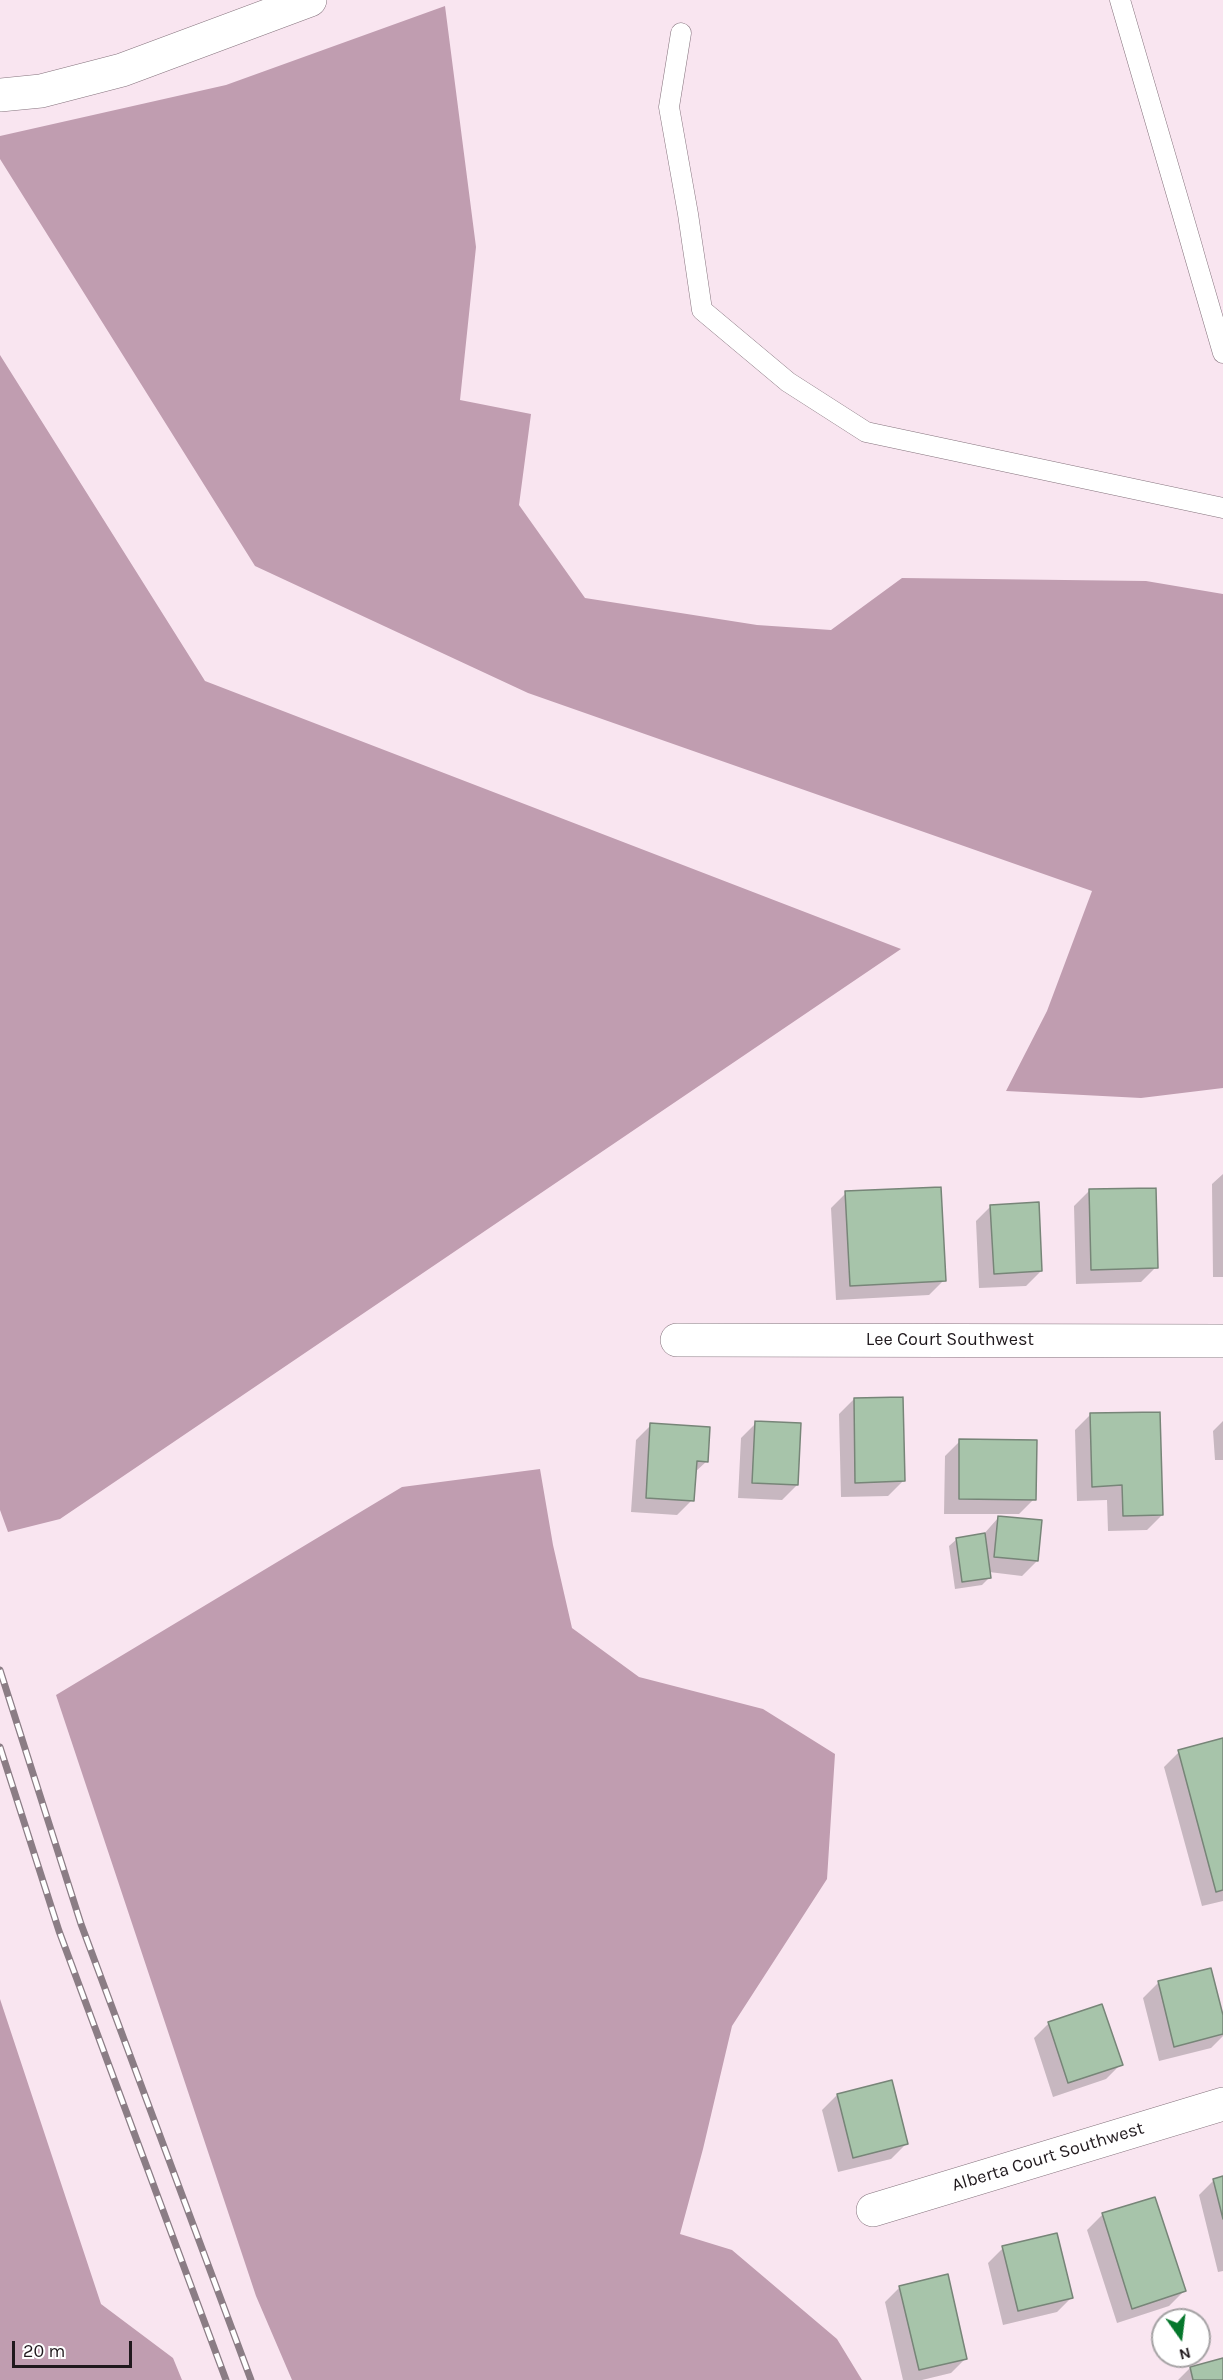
<!DOCTYPE html>
<html>
<head>
<meta charset="utf-8">
<style>
	body { margin:0 }
	#map { position:relative; width:1223px; height:2380px; overflow:hidden; background:#f9e5f0; font-family:Karla,sans-serif }
	canvas { display:block }
	.north { position:absolute; left:1151px; top:2308px; width:60px; height:60px; box-sizing:border-box; background:#fff; border:2px solid #a6a3a5; border-radius:50%; rotate:166deg; font-size:16px; font-weight:700; line-height:24px; text-align:center; color:#20191d }
	.north::after { content:''; display:block; margin:auto; width:21px; height:27px; background:#06772c; clip-path:polygon(50% 0,100% 100%,50% 72%,0 100%) }
	.scale { position:absolute; left:12px; top:2341px; width:120px; height:27px; box-sizing:border-box; border:3px solid #20191d; border-top:0; padding-left:8px; font-size:18px; line-height:21px; white-space:nowrap; color:#20191d; -webkit-text-stroke:4px #fff; paint-order:stroke }
</style>
</head>
<body>
<div id="map">
<canvas width="1223" height="2380"></canvas>
<div class="north">N</div>
<div class="scale">20 m</div>
</div>
<script>
const ctx = document.querySelector('canvas').getContext('2d');
ctx.lineJoin = 'round';
function fill(path, color) {
  ctx.fillStyle = color;
  ctx.fill(path, 'evenodd');
}
function shape(rows) {
  const path = new Path2D();
  for (const r of rows) {
    path.moveTo(r[0], r[1]);
    for (let i = 2; i < r.length; i += 2) path.lineTo(r[i], r[i + 1]);
  }
  return path;
}
function trace(path, color, width, dash) {
  ctx.strokeStyle = color;
  ctx.lineWidth = width;
  ctx.lineCap = dash ? 'butt' : 'round';
  ctx.setLineDash(dash || []);
  ctx.stroke(path);
}
function drawText(font, color, halo, rows, align = 'center') {
  ctx.font = font + ' Karla,sans-serif';
  ctx.lineWidth = 4.5;
  ctx.setLineDash([]);
  ctx.textBaseline = 'middle';
  ctx.strokeStyle = halo;
  ctx.fillStyle = color;
  for (const [text, x, y, turn = 0] of rows) {
    ctx.save();
    ctx.translate(x, y);
    ctx.rotate((+turn || 0) * Math.PI / 180);
    ctx.textAlign = isNaN(turn) ? turn : align;
    if (halo) ctx.strokeText(text, 0, 0);
    ctx.fillText(text, 0, 0);
    ctx.restore();
  }
}
fill(shape([
	[445,6,476,247,460,400,531,414,519,505,585,598,757,625,831,630,902,578,1146,581,1223,594,1223,1088,1141,1098,1006,1091,1047,1011,1092,891,528,693,255,566,0,159,0,136,226,85],
	[0,355,205,681,901,949,60,1519,8,1532,0,1510],
	[540,1469,553,1545,572,1628,639,1677,763,1709,835,1754,827,1879,732,2026,703,2149,680,2234,732,2250,837,2339,862,2380,292,2380,256,2296,56,1695,402,1487],
	[0,1999,101,2304,173,2358,182,2380,0,2380]
]), '#c09db0');
fill(shape([
	[1223,1174,1223,1277,1213,1277,1212,1184],
	[1089,1191,1156,1267,1141,1282,1076,1284,1074,1206],
	[846,1193,944,1280,929,1295,836,1300,831,1208],
	[991,1206,1041,1271,1026,1286,979,1288,976,1221],
	[854,1399,903,1481,888,1496,841,1497,839,1414],
	[1090,1415,1162,1515,1147,1530,1108,1531,1107,1500,1077,1501,1075,1430],
	[1223,1421,1223,1460,1215,1460,1213,1431],
	[756,1423,797,1485,782,1500,738,1498,741,1438],
	[651,1425,707,1461,694,1473,692,1500,677,1515,631,1512,636,1440],
	[960,1441,1034,1499,1019,1514,944,1514,945,1456],
	[998,1518,1037,1561,1022,1576,989,1572,990,1577,982,1585,955,1589,949,1546,957,1539,983,1535],
	[1223,1743,1223,1901,1202,1906,1164,1767,1179,1752],
	[1158,1983,1223,2021,1223,2036,1211,2048,1159,2061,1143,1998],
	[1049,2023,1121,2064,1106,2079,1053,2097,1034,2038],
	[837,2095,906,2144,891,2159,838,2172,822,2110],
	[1223,2178,1223,2271,1218,2272,1199,2195,1214,2180],
	[1155,2198,1184,2291,1169,2306,1117,2323,1087,2230,1102,2215],
	[1003,2248,1072,2297,1057,2312,1003,2325,988,2263],
	[900,2287,966,2358,951,2373,922,2380,903,2380,885,2302],
	[1223,2360,1223,2380,1178,2380,1190,2368]
]), '#0003');
const building = shape([
	[941,1187,946,1281,850,1286,845,1191,941,1187],
	[1156,1188,1158,1268,1091,1270,1089,1189,1156,1188],
	[1039,1202,1042,1271,994,1274,990,1205,1039,1202],
	[903,1397,905,1481,855,1483,854,1398,903,1397],
	[1160,1412,1163,1515,1123,1516,1122,1485,1092,1487,1090,1413,1160,1412],
	[755,1421,801,1423,798,1485,752,1483,755,1421],
	[650,1423,710,1427,708,1462,697,1461,694,1501,646,1498,650,1423],
	[959,1439,1037,1440,1036,1500,959,1499,959,1439],
	[998,1516,1042,1520,1038,1561,994,1557,998,1516],
	[985,1533,991,1578,962,1582,956,1538,985,1533],
	[1223,1738,1223,1890,1216,1892,1178,1750,1223,1738],
	[1211,1968,1223,2015,1223,2034,1174,2047,1158,1981,1211,1968],
	[1102,2004,1123,2065,1068,2083,1048,2022,1102,2004],
	[892,2080,908,2144,853,2158,837,2094,892,2080],
	[1223,2176,1223,2219,1213,2179,1223,2176],
	[1155,2197,1186,2291,1132,2309,1102,2213,1155,2197],
	[1057,2233,1073,2298,1018,2311,1002,2246,1057,2233],
	[948,2274,967,2359,919,2370,899,2286,948,2274],
	[1223,2358,1223,2380,1193,2380,1190,2367,1223,2358]
]);
fill(building, '#a7c4aa');
trace(building, '#778578', 1.5);
const lane = shape([
	[1120,0,1223,353],
	[681,33,669,107,688,214,702,310,788,382,866,432,1223,508]
]);
const street = shape([
	[0,95,41,91,122,70,310,0],
	[677,1340,1223,1341],
	[873,2210,1223,2104]
]);
trace(lane, '#85737d', 21);
trace(street, '#85737d', 34);
trace(lane, '#fff', 20);
trace(street, '#fff', 33);
const rail = shape([
	[0,1670,81,1924,251,2380],
	[0,1747,59,1931,226,2380]
]);
trace(rail, '#8b7d85', 7);
trace(rail, '#fff', 4.5, [14]);
drawText('18px', '#20191d', '#fff', [
	["Lee Court Southwest",950,1340],
	["Alberta Court Southwest",1048,2157,-17]
]);
</script>
</body>
</html>
